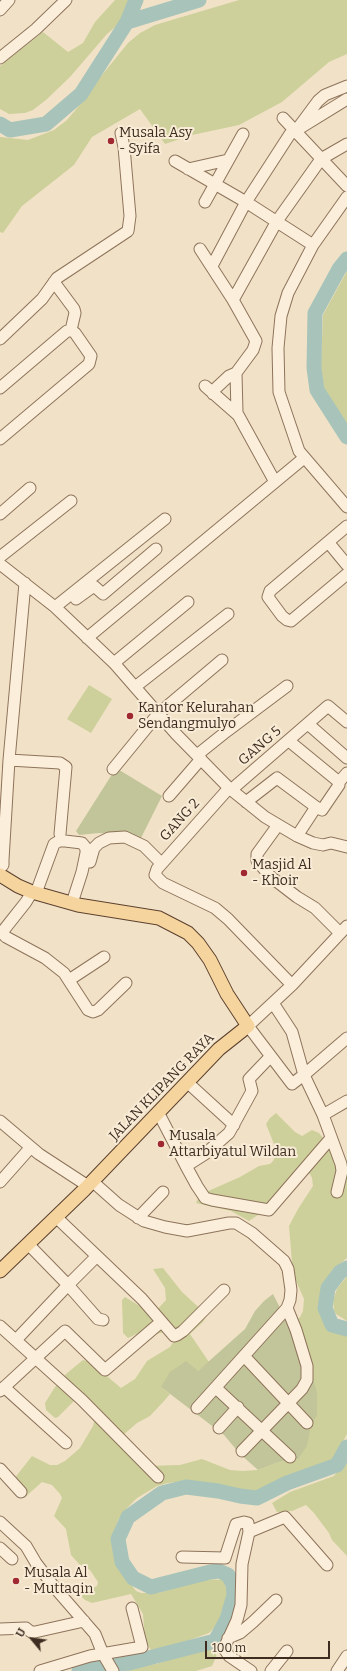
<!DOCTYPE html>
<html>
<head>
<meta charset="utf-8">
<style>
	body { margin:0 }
	#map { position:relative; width:347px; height:1671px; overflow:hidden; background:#f1e2c7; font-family:Bitter,serif }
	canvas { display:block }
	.north { position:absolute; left:12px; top:1619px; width:40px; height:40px; -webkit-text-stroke:3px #f8ecd7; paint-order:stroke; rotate:299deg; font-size:11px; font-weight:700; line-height:16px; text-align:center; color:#3d2c1f }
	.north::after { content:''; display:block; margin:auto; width:14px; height:18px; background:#3d2c1f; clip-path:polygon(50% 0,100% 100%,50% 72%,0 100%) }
	.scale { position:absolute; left:205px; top:1641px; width:125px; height:18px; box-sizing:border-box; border:2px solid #3d2c1f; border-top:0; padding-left:5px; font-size:12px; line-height:14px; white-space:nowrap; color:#3d2c1f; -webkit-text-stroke:3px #f8ecd7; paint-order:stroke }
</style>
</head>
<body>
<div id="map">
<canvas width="347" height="1671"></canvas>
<div class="north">U</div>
<div class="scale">100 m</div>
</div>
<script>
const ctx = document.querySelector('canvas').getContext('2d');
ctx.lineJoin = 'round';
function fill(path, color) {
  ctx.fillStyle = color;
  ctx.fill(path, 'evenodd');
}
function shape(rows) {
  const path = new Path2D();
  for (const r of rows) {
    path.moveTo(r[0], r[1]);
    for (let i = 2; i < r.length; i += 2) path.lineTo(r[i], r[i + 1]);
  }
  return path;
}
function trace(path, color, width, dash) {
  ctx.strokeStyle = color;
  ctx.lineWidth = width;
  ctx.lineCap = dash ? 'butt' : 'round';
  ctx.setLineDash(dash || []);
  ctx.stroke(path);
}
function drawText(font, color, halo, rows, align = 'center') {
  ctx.font = font + ' Bitter,serif';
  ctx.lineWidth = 4;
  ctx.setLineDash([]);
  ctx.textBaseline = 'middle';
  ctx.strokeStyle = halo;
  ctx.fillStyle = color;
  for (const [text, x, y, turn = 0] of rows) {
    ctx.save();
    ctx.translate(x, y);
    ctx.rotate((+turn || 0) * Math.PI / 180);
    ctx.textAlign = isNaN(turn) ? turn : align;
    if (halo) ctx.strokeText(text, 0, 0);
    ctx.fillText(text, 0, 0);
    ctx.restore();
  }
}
fill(shape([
	[115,0,129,0,119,24,107,34,70,77,46,100,33,110,25,113,9,114,0,109,0,66,43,32,68,52,83,43,95,22],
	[239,0,347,0,347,54,329,62,282,102,239,125,192,135,165,144,140,109,92,137,74,165,22,206,3,233,0,232,0,137,28,140,54,130,67,120,83,101,98,80,128,43,140,33,155,25],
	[347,271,347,424,324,388,321,367,323,315],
	[89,685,112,699,91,733,67,719],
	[276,1113,295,1132,302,1136,312,1130,319,1133,329,1145,333,1160,347,1166,347,1258,332,1270,320,1294,321,1313,335,1332,347,1336,347,1434,333,1461,314,1470,300,1472,281,1479,261,1492,235,1491,213,1483,196,1483,184,1481,168,1483,157,1486,137,1498,128,1507,118,1520,113,1538,117,1557,125,1576,136,1591,141,1593,158,1593,204,1579,223,1580,228,1592,227,1600,219,1620,215,1627,209,1633,176,1645,151,1650,145,1640,143,1614,131,1594,92,1603,85,1600,82,1597,83,1593,97,1586,98,1582,90,1570,79,1564,71,1555,66,1529,54,1516,62,1498,60,1494,52,1485,42,1482,24,1498,10,1484,32,1456,50,1465,57,1465,65,1461,80,1448,93,1426,95,1418,82,1404,74,1401,58,1417,55,1418,46,1410,45,1403,55,1387,66,1374,83,1360,90,1362,121,1388,135,1379,147,1361,170,1347,174,1341,167,1331,157,1334,154,1331,145,1330,128,1338,123,1333,122,1300,125,1297,153,1314,166,1300,165,1288,153,1269,163,1268,182,1292,207,1315,203,1322,190,1334,209,1362,198,1371,161,1387,170,1394,164,1401,150,1416,137,1423,122,1436,146,1466,180,1465,202,1459,230,1470,242,1471,258,1470,279,1462,298,1459,290,1327,300,1317,303,1311,304,1299,293,1274,289,1226,298,1209,313,1186,312,1178,310,1174,298,1172,261,1213,249,1221,231,1211,196,1203,199,1196,206,1192,240,1177,259,1166,270,1164,273,1161,277,1153,276,1149,266,1124,270,1118],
	[347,1276,347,1321,336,1314,334,1311,333,1300,337,1289],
	[347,1458,347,1556,332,1540,329,1533,314,1513,306,1505,292,1511,277,1512,272,1503,290,1492,334,1476],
	[214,1648,217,1655,212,1666,196,1671,106,1671,132,1666,157,1664,175,1656]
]), '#cdd09a');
fill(shape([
	[116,768,162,796,141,838,99,833,79,835,76,831],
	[273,1294,305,1357,317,1392,317,1415,311,1425,307,1446,298,1459,279,1462,258,1470,240,1454,224,1435,161,1387,170,1372,186,1361,198,1371,245,1329,255,1311,264,1301]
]), '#c2c599');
trace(shape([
	[127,22,136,0],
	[0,124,10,130,46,124,81,94,127,22,199,0],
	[347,259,339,269,315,313,314,368,317,390,347,437],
	[347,1268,340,1272,328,1288,325,1308,332,1325,347,1329],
	[79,1671,99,1665,129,1663,215,1641,227,1619,234,1595,233,1584,228,1575,219,1571,210,1572,151,1587,133,1578,122,1562,118,1539,128,1517,162,1493,186,1487,218,1491,240,1496,257,1498,287,1483,337,1465,347,1447]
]), '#a8c4ba', 15);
const minor = shape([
	[0,10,9,0],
	[0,58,36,29,66,0],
	[283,118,347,186],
	[300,128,347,99],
	[175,161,246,202,313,245],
	[188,169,228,160],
	[347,197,313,245,288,293,281,316,278,348,279,392,299,451,347,507],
	[205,202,243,134],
	[200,249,233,300,256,341,253,350,236,373,237,413,275,482],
	[212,266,246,202,290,134,295,132,318,101,325,95,347,86],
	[54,282,74,309,75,313,71,330],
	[233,300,277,221,321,159,347,144],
	[0,339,42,299,57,278,128,231,130,216,124,147,121,133],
	[205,386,238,415],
	[0,388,67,331,72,331,75,333,91,356,89,364,0,439],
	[213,394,215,389,229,376,236,373],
	[0,514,30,488],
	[347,526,270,591,268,597,282,616,287,620,291,621,347,574],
	[328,542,347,565],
	[0,557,71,501],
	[0,564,55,607,114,663,176,734,229,788,265,817,297,836,313,843,323,845,331,843,347,847],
	[76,599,94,586,103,594,156,549],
	[55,607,165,519],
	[87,638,304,458],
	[114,663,188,602],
	[135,687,228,614],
	[308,724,347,758],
	[289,741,339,782],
	[197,755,227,731,287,686],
	[9,760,60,763,66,767,60,834],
	[113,769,158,714,222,660],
	[229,788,157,869,155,875,163,883,215,908,228,919,292,985],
	[231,790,328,706,347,722],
	[169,796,201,759],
	[246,802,277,778,316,807],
	[278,825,257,854,257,861,271,877,297,897,315,908,340,933],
	[297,836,316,807,322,810,339,785,339,782,347,773],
	[90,862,94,848,99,843,109,838,125,837,144,846,161,863],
	[0,868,3,865,3,860,9,760,25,583],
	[32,892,26,902,3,931,3,934,6,937,45,958,64,973,88,1010,93,1012,98,1010,126,983],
	[36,893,54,844,59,841,65,841,82,843,86,848,86,853,82,872,72,903],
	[347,926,292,985,248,1026,292,1084,305,1074,347,1038],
	[69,980,104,957],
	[273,1003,292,1032,304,1075,323,1115,341,1164,342,1171,337,1192],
	[187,1082,234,1125],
	[158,1112,186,1166,205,1154,229,1133,252,1091,249,1079,270,1057],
	[323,1115,347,1101],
	[0,1121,39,1154,88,1186],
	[186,1166,197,1186,205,1198,212,1200,269,1210,331,1138],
	[92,1181,119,1205,144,1221,165,1227,187,1231,229,1223,236,1223,252,1233,284,1261,288,1269,291,1290,290,1300,287,1308,197,1408],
	[0,1182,31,1147],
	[56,1217,142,1299,174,1336,177,1335,183,1331,224,1290],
	[138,1218,163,1192],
	[28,1244,68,1285,96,1257],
	[0,1326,82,1400,158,1477],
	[16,1340,68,1285,98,1319,103,1320],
	[244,1356,307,1423],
	[4,1387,66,1443],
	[216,1388,290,1457],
	[0,1391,65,1331,105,1370,161,1322],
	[219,1428,238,1407],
	[242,1451,302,1389,307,1380,307,1366,296,1330,287,1308],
	[0,1469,21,1492],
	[0,1522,26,1546,36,1563,55,1588,95,1634,103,1654,113,1671],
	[249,1532,285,1517,327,1565],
	[0,1548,12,1559],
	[182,1557,225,1558,236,1524,244,1522,248,1523,249,1532,242,1564,241,1605,237,1620,226,1644,225,1650,229,1656,251,1671],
	[0,1629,26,1628,31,1632,35,1632,84,1621],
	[228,1638,240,1633,253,1622,276,1600],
	[40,1671,90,1656,142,1647,132,1608],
	[271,1671,287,1651],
	[337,1671,347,1656]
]);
const major = shape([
	[0,875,18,886,32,892,78,905,159,918,188,933,198,943,210,960,227,994,248,1026,219,1049,84,1190,0,1271]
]);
trace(minor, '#8e735b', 13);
trace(major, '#5c412f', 15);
trace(minor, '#fbefdb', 11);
trace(major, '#f5d49e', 13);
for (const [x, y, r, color] of [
	[111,141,4,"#a02830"],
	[130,716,4,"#a02830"],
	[244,873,4,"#a02830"],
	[161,1144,4,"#a02830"],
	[16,1581,4,"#a02830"]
]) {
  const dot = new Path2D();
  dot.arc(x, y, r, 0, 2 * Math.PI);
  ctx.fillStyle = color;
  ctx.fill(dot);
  trace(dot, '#f8ecd7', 1.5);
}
drawText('14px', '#3d2c1f', '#f8ecd7', [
	["Musala Asy",119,133],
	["- Syifa",119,149],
	["Kantor Kelurahan",138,708],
	["Sendangmulyo",138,724],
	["Masjid Al",252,865],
	["- Khoir",252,881],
	["Musala",169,1136],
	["Attarbiyatul Wildan",169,1152],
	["Musala Al",24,1573],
	["- Muttaqin",24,1589]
], 'left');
drawText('14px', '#3d2c1f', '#f8ecd7', [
	["GANG 5",260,746,-41],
	["GANG 2",180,820,-48],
	["JALAN KLIPANG RAYA",162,1087,-46]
]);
</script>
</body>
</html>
